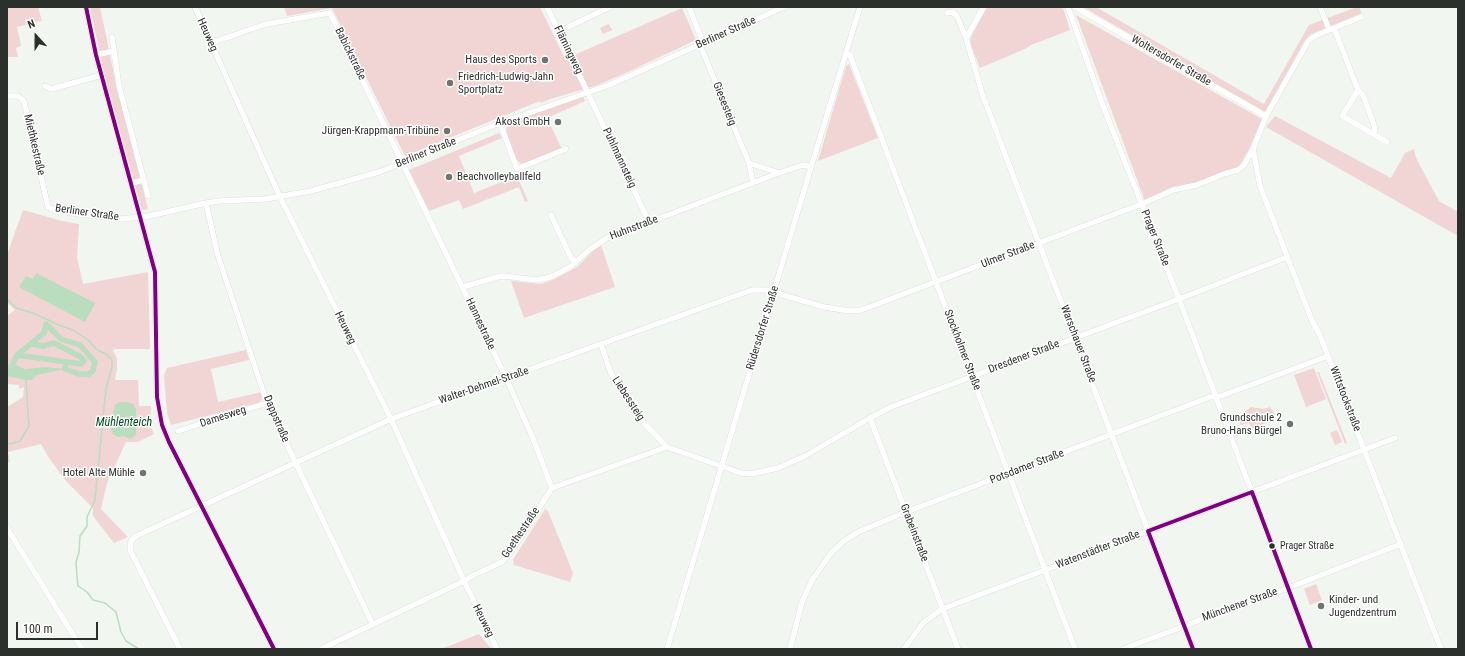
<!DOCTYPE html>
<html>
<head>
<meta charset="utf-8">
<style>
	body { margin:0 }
	#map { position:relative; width:1465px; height:656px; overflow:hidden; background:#f1f6f1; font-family:"Roboto Condensed",sans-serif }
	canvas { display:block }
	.frame { position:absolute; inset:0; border:8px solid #2c302c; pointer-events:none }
	.north { position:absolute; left:16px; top:16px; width:40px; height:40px; -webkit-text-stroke:3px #fff; paint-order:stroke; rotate:339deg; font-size:11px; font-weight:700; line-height:16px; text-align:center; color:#2c302c }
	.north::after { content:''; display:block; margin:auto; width:14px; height:18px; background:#2c302c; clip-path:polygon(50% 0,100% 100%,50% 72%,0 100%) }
	.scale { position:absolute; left:16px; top:622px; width:82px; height:18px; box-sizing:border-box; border:2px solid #2c302c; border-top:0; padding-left:5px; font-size:12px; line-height:14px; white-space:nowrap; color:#2c302c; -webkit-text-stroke:3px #fff; paint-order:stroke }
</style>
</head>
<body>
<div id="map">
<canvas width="1465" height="656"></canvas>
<div class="frame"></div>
<div class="north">N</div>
<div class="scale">100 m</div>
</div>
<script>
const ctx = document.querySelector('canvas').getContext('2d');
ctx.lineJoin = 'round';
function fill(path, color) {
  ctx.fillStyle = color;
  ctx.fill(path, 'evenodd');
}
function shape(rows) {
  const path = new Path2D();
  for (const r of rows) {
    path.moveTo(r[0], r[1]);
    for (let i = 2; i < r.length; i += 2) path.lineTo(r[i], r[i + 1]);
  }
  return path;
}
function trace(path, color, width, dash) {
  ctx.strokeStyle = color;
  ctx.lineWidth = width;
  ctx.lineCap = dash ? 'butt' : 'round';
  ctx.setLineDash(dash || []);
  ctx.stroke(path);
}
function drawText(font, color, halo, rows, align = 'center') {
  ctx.font = font + ' "Roboto Condensed",sans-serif';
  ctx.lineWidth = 3;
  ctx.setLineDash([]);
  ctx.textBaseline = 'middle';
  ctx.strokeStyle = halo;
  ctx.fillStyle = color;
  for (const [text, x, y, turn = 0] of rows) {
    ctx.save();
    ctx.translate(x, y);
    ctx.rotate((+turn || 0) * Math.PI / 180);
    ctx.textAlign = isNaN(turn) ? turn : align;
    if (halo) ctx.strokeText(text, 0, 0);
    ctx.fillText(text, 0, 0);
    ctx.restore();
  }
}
fill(shape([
	[7,7,38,7,42,21,17,27,21,46,16,48,18,57,7,57],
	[90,7,100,7,116,84,148,209,142,210,104,73],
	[284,7,540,7,565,59,682,8,696,40,628,72,595,86,550,99,541,103,526,73,540,101,405,156,332,8,287,16],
	[987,7,1061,7,1063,8,1070,30,1031,45,1025,49,980,68,970,43,971,37],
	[1083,7,1096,7,1264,104,1309,25,1357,7,1359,7,1362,13,1311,34,1305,40,1265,112],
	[1076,15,1262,119,1249,149,1238,168,1145,201],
	[609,24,612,30,603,34,600,28],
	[849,64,878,138,818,161,846,66],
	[583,97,585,101,547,118,562,149,523,164,520,163,516,159,506,132,508,123],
	[1275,116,1391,178,1405,153,1414,149,1416,158,1439,201,1458,212,1458,236,1266,127],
	[499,133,502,138,459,156,474,193,517,176,528,201,525,202,519,187,463,209,459,200,429,211,409,170],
	[23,210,62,221,79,224,77,257,83,284,148,272,150,349,114,349,113,351,117,358,117,369,115,380,138,380,139,406,151,406,151,427,154,434,138,442,126,442,107,483,101,509,128,537,114,543,93,516,93,508,65,480,49,458,41,444,8,452,10,462,7,463,7,407,23,397,24,387,19,389,19,385,7,384,7,316,15,310,7,303,7,252,8,252],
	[601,245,615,287,524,318,511,281,541,284,553,280,577,267,593,251],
	[246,350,249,360,211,369,218,402,262,392,262,399,258,403,171,425,167,413,164,376,167,368],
	[1314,368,1326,399,1306,407,1294,375],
	[1317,372,1319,372,1347,443,1345,444],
	[1251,407,1263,409,1270,407,1275,414,1270,421,1252,429,1249,423,1241,425,1238,421,1239,416],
	[1337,430,1342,442,1335,445,1330,433],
	[545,509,548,511,573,573,570,582,514,565,513,560],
	[1316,584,1322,600,1310,605,1304,589],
	[479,634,491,649,440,649,454,644]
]), '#f0d5d4');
fill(shape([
	[36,273,95,303,85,322,19,287,26,276,33,279],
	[13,364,25,369,45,367,65,369,37,375,32,380,26,380,7,376,7,365],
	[120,402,127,402,133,404,136,409,136,435,130,439,124,436,118,437,113,434,111,430,111,423,115,405]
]), '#badcbf');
trace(shape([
	[7,299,16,308,33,313,61,326,73,330,88,340,97,350,106,354,112,360,112,367,106,388,95,500,87,517,87,526,80,536,79,552,76,562,77,576,78,586,87,592,93,600,105,603,116,612,121,632,126,641,139,649],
	[7,443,11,444,20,441,29,426,26,380]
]), '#badcbf', 1.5);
trace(shape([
	[17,355,81,364,84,361,81,357,54,343,43,346,31,344],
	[13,364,17,355,44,333,46,324,61,339,80,345,95,362,93,371,89,374,79,374,65,369,66,362]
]), '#badcbf', 5.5);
const minor = shape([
	[86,7,96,55,155,272,157,397,162,425,169,442,274,649],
	[195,7,280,197,391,419,464,581,497,649],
	[547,7,649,222],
	[689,7,703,43],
	[984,7,966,38,983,96,1193,649],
	[1068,7,1103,106,1179,299,1311,649],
	[1075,7,1266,116],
	[1320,7,1329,29],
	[947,13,952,12,957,16,966,38],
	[568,27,610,7],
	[1334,28,1358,90,1363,95,1374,125,1375,130,1373,134],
	[112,37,119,86,148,196],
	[211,43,266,24,330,13,506,378,532,436,552,488],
	[700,45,749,163,753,183],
	[846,54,850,55,1075,649],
	[96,55,114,51],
	[45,86,51,89,102,75],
	[1358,90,1342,116,1387,142],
	[7,96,18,96,24,101,48,207,57,211,122,219,149,216,206,203,219,201,265,199,311,191,379,172,500,123,609,85,784,7],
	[500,123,517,169,566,149],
	[1253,149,1260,186,1312,321,1319,333,1441,649],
	[749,163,779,173],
	[132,183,144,180],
	[206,203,218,256,267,403,373,625],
	[551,215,571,258,576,262],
	[463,287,497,277,504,276,537,280,551,277,570,267,589,250,607,238,779,173,803,165,811,167],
	[601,344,610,371,625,398,643,422,667,447],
	[870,418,958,649],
	[178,431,267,403],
	[7,528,82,649],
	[180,649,130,550,131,541,136,536,391,419,752,290,766,290,824,307,850,311,861,310,1142,204,1173,190,1197,185,1224,174,1238,170,1244,165,1253,149,1266,116,1309,40,1317,35,1361,17],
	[321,649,464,581,474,575,502,562,512,550,552,488,667,447,741,473,751,474,778,468,805,456,870,418,891,407,1179,299,1287,257],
	[667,649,808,177,860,7],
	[790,649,802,602,812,580,832,552,844,541,858,532,906,512,1210,397,1221,396,1328,356],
	[904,649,923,623,942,609,1395,438],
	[1123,649,1185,626,1223,610,1247,604,1401,544]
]);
trace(minor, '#cfd3d0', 6);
trace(minor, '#fdfefd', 5.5);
trace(shape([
	[86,7,96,55,155,272,157,397,162,425,169,442,274,649],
	[1193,649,1148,531,1252,492,1311,649]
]), '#800080', 4);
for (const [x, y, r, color] of [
	[545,60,4,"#717571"],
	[450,83,4,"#717571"],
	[558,122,4,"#717571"],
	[447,131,4,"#717571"],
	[449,177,4,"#717571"],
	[1290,424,4,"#717571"],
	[143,473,4,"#717571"],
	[1272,546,3.5,"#2c302c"],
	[1321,606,4,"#717571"]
]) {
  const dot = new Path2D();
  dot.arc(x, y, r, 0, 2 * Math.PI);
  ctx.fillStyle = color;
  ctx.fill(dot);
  trace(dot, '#fff', 1.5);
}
drawText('10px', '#2c302c', '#fff', [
	["Prager Straße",1280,546]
], 'left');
drawText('11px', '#2c302c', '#fff', [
	["Berliner Straße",726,33,-24],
	["Heuweg",207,35,66],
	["Flämingweg",568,50,64],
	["Babickstraße",350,54,64],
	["Woltersdorfer Straße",1171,61,30],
	["Giesesteig",724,104,68],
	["Miethkestraße",34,145,77],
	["Berliner Straße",426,153,-22],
	["Puhlmannsteig",619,158,65],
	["Berliner Straße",87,213,8],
	["Huhnstraße",634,228,-21],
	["Prager Straße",1155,238,68],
	["Ulmer Straße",1008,255,-21],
	["Hannestraße",480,324,65],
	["Heuweg",345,328,64],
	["Rüdersdorfer Straße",763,328,-73],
	["Warschauer Straße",1078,344,69],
	["Stockholmer Straße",962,350,69],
	["Dresdener Straße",1024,357,-21],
	["Walter-Dehmel-Straße",484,386,-19],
	["Liebessteig",628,399,57],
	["Wittstockstraße",1345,399,69],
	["Damesweg",223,417,-18],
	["Dappstraße",276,419,67],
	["Potsdamer Straße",1027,467,-21],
	["Goethestraße",521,533,-56],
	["Grabeinstraße",914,533,69],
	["Watenstädter Straße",1098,550,-21],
	["Münchener Straße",1240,605,-20],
	["Heuweg",483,621,64]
]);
drawText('11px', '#2c302c', '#fff', [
	["Haus des Sports",537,60],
	["Friedrich-Ludwig-Jahn",458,77,"left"],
	["Sportplatz",458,90,"left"],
	["Akost GmbH",550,122],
	["Jürgen-Krappmann-Tribüne",439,131],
	["Beachvolleyballfeld",457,177,"left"],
	["Grundschule 2",1282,418],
	["Bruno-Hans Bürgel",1282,431],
	["Hotel Alte Mühle",135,473],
	["Kinder- und",1329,600,"left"],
	["Jugendzentrum",1329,613,"left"]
], 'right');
drawText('italic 12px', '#004c1a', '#fff', [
	["Mühlenteich",124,423]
]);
</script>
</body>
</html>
